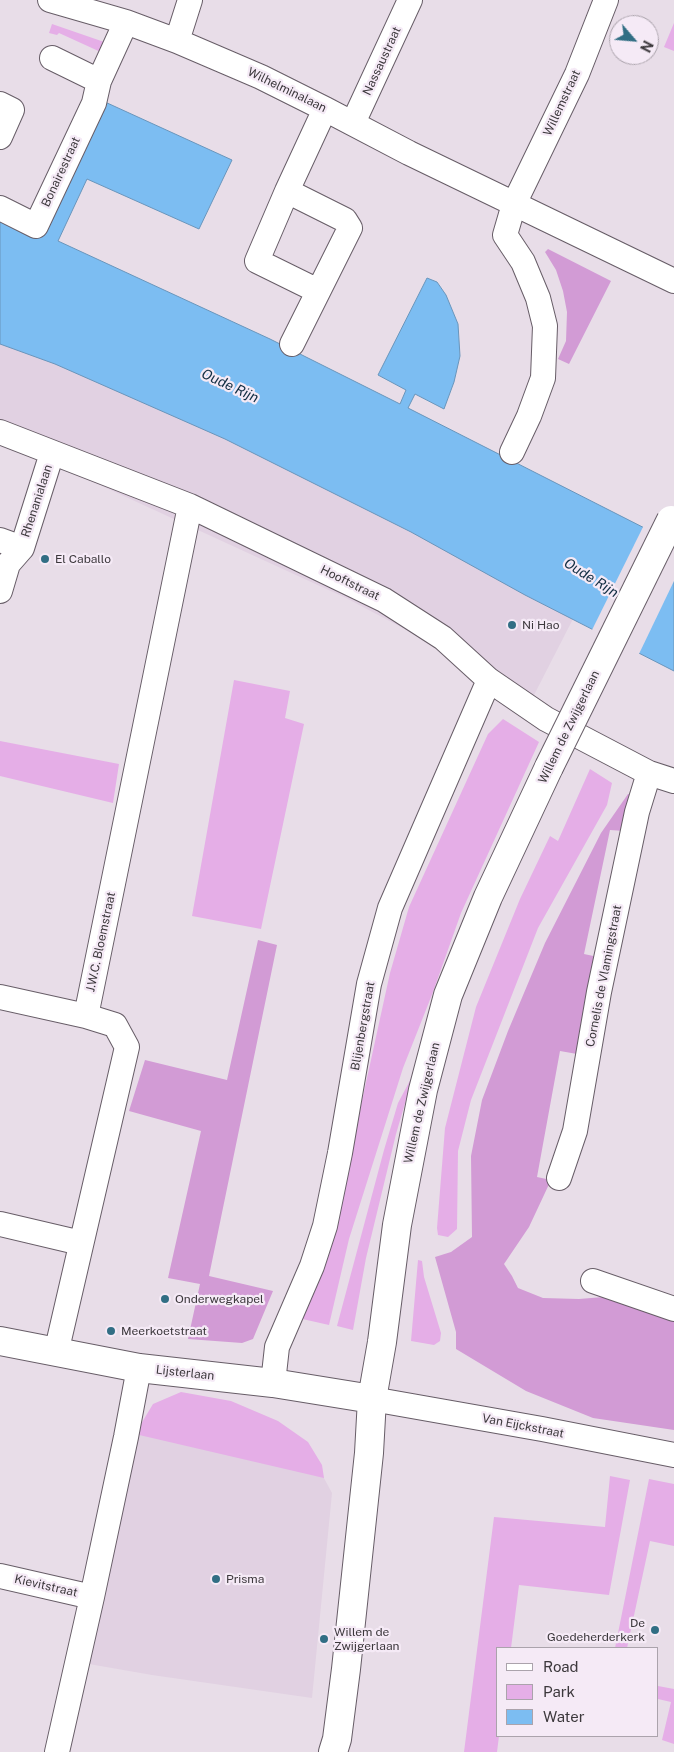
<!DOCTYPE html>
<html>
<head>
<meta charset="utf-8">
<style>
	body { margin:0 }
	#map { position:relative; width:674px; height:1752px; overflow:hidden; background:#e8dde8; font-family:"Public Sans",sans-serif }
	canvas { display:block }
	.legend { position:absolute; left:496px; top:1647px; width:162px; height:90px; box-sizing:border-box; background:#f5eaf6; border:1px solid #aba3ac; margin:0; padding:6px 9px; list-style:none; font-size:15px; color:#3c383c }
	.legend li { display:flex; align-items:center; gap:10px; height:25px }
	.legend b { width:25px; border:1px solid #aba3ac }
	.north { position:absolute; left:609px; top:15px; width:50px; height:50px; box-sizing:border-box; background:#f5eaf6; border:1px solid #aba3ac; border-radius:50%; rotate:117deg; font-size:14px; font-weight:700; line-height:20px; text-align:center; color:#3c383c }
	.north::after { content:''; display:block; margin:auto; width:18px; height:22px; background:#316e84; clip-path:polygon(50% 0,100% 100%,50% 72%,0 100%) }
</style>
</head>
<body>
<div id="map">
<canvas width="674" height="1752"></canvas>
<ul class="legend">
<li><b style="height:6px;background:#fff"></b>Road</li>
<li><b style="height:14px;background:#e5aee7"></b>Park</li>
<li><b style="height:14px;background:#7cbdf2"></b>Water</li>
</ul>
<div class="north">N</div>
</div>
<script>
const ctx = document.querySelector('canvas').getContext('2d');
ctx.lineJoin = 'round';
function fill(path, color) {
  ctx.fillStyle = color;
  ctx.fill(path, 'evenodd');
}
function shape(rows) {
  const path = new Path2D();
  for (const r of rows) {
    path.moveTo(r[0], r[1]);
    for (let i = 2; i < r.length; i += 2) path.lineTo(r[i], r[i + 1]);
  }
  return path;
}
function trace(path, color, width, dash) {
  ctx.strokeStyle = color;
  ctx.lineWidth = width;
  ctx.lineCap = dash ? 'butt' : 'round';
  ctx.setLineDash(dash || []);
  ctx.stroke(path);
}
function drawText(font, color, halo, rows, align = 'center') {
  ctx.font = font + ' "Public Sans",sans-serif';
  ctx.lineWidth = 4.5;
  ctx.setLineDash([]);
  ctx.textBaseline = 'middle';
  ctx.strokeStyle = halo;
  ctx.fillStyle = color;
  for (const [text, x, y, turn = 0] of rows) {
    ctx.save();
    ctx.translate(x, y);
    ctx.rotate((+turn || 0) * Math.PI / 180);
    ctx.textAlign = isNaN(turn) ? turn : align;
    if (halo) ctx.strokeText(text, 0, 0);
    ctx.fillText(text, 0, 0);
    ctx.restore();
  }
}
fill(shape([
	[0,321,575,615,533,697,346,598,65,469,0,444],
	[140,1428,318,1467,332,1493,312,1698,152,1675,89,1664]
]), '#e1d1e2');
fill(shape([
	[674,23,674,51,664,47],
	[52,24,110,44,105,54,59,33,57,35,49,33],
	[234,680,290,691,285,718,304,724,261,929,192,916],
	[503,719,539,742,461,913,433,992,403,1068,349,1239,329,1325,298,1318,330,1247,390,973,409,907,488,734],
	[0,741,119,764,113,803,0,776],
	[590,769,612,783,607,805,538,928,471,1100,458,1151,457,1229,448,1237,438,1235,437,1228,445,1128,476,1007,520,899,550,836,558,841],
	[414,1073,396,1134,366,1258,353,1330,337,1326,384,1150,398,1103],
	[418,1260,422,1261,424,1277,441,1333,440,1341,434,1345,411,1341],
	[181,1392,231,1401,278,1421,308,1442,322,1465,324,1478,135,1434,153,1404],
	[610,1476,630,1480,609,1595,519,1585,511,1648,498,1648,499,1736,497,1752,464,1752,494,1517,605,1527],
	[649,1479,674,1484,674,1546,650,1541,627,1648,615,1648],
	[658,1686,674,1689,674,1744,662,1740,671,1702,658,1699]
]), '#e5aee7');
fill(shape([
	[548,249,611,281,569,364,558,359,566,341,567,312,563,291,556,270,545,252],
	[628,794,632,794,625,831,610,830,584,954,598,957,577,1054,560,1051,537,1177,551,1180,529,1227,504,1264,512,1276,518,1288,543,1298,579,1299,616,1296,674,1316,674,1430,593,1418,526,1391,456,1349,456,1332,435,1257,451,1252,472,1237,471,1156,482,1100,508,1031,545,943,601,833],
	[258,940,277,945,209,1276,273,1291,253,1339,242,1343,188,1339,200,1284,168,1278,201,1131,129,1111,145,1060,227,1080]
]), '#d29bd5');
const water = shape([
	[105,102,232,160,199,229,87,179,58,241,270,339,400,404,406,390,378,375,427,278,437,282,446,295,458,324,460,356,454,382,444,409,415,394,408,408,674,543,674,671,525,595,411,532,225,439,55,364,0,344,0,214,41,233,105,102]
]);
fill(water, '#7cbdf2');
trace(water, '#6995bb', 1);
fill(shape([
	[644,525,674,540,674,581,638,656,591,632]
]), '#e8dde8');
const street = shape([
	[50,0,126,22,177,41,261,77,325,109,409,153,674,281],
	[177,41,190,0],
	[52,58,99,81,126,22],
	[0,104,12,110,0,137],
	[353,123,410,0],
	[287,191,257,261,318,291],
	[0,208,36,226,94,103,99,81],
	[292,344,350,228,345,220,287,191,325,109],
	[0,432,190,506,384,600,443,638,489,680,546,719,649,773,674,781],
	[512,452,529,416,543,378,545,326,538,298,523,262,505,235,514,204,577,74,606,0],
	[0,540,22,548],
	[0,591,8,564,22,548,52,453],
	[0,997,86,1016,115,1025,127,1047,56,1353],
	[86,1016,190,506],
	[559,1178,575,1131,599,992,637,812,649,773],
	[0,1224,81,1243],
	[593,1281,674,1309],
	[273,1383,277,1347,312,1266,325,1226,340,1153,369,984,390,908,489,680],
	[372,1399,542,1429,674,1455],
	[0,1576,92,1597],
	[57,1752,92,1597,126,1437,139,1368]
]);
const secondary = shape([
	[0,1341,139,1368,273,1383,372,1399],
	[333,1752,337,1739,346,1669,369,1453,372,1399,382,1342,397,1225,423,1090,448,995,488,897,549,767]
]);
trace(street, '#675d67', 26);
trace(secondary, '#675d67', 30);
trace(street, '#fff', 24);
trace(secondary, '#fff', 28);
const secondaryBridge = shape([
	[549,767,671,520]
]);
trace(secondaryBridge, '#675d67', 30, []);
trace(secondaryBridge, '#fff', 28);
for (const [x, y, r, color] of [
	[45,559,5,"#316e84"],
	[512,625,5,"#316e84"],
	[165,1299,5,"#316e84"],
	[111,1331,5,"#316e84"],
	[216,1579,5,"#316e84"],
	[655,1630,5,"#316e84"],
	[324,1639,5,"#316e84"]
]) {
  const dot = new Path2D();
  dot.arc(x, y, r, 0, 2 * Math.PI);
  ctx.fillStyle = color;
  ctx.fill(dot);
  trace(dot, '#f5eaf6', 2);
}
drawText('12px', '#3c383c', '#f5eaf6', [
	["Nassaustraat",382,61,-65],
	["Wilhelminalaan",287,90,26],
	["Willemstraat",562,103,-65],
	["Bonairestraat",61,172,-65],
	["Rhenanialaan",37,501,-72],
	["Hooftstraat",350,583,26],
	["Willem de Zwijgerlaan",569,727,-64],
	["J.W.C. Bloemstraat",101,942,-78],
	["Cornelis de Vlamingstraat",604,976,-79],
	["Blijenbergstraat",363,1026,-80],
	["Willem de Zwijgerlaan",422,1103,-77],
	["Lijsterlaan",185,1373,6],
	["Van Eijckstraat",523,1426,11],
	["Kievitstraat",46,1586,13]
]);
drawText('12px', '#3c383c', '#f5eaf6', [
	["El Caballo",55,559],
	["Ni Hao",522,625],
	["Onderwegkapel",175,1299],
	["Meerkoetstraat",121,1331],
	["Prisma",226,1579],
	["De",645,1623,"right"],
	["Goedeherderkerk",645,1637,"right"],
	["Willem de",334,1632],
	["Zwijgerlaan",334,1646]
], 'left');
drawText('italic 14px', '#122e43', '#f5eaf6', [
	["Oude Rijn",230,386,25],
	["Oude Rijn",591,578,32]
]);
</script>
</body>
</html>
